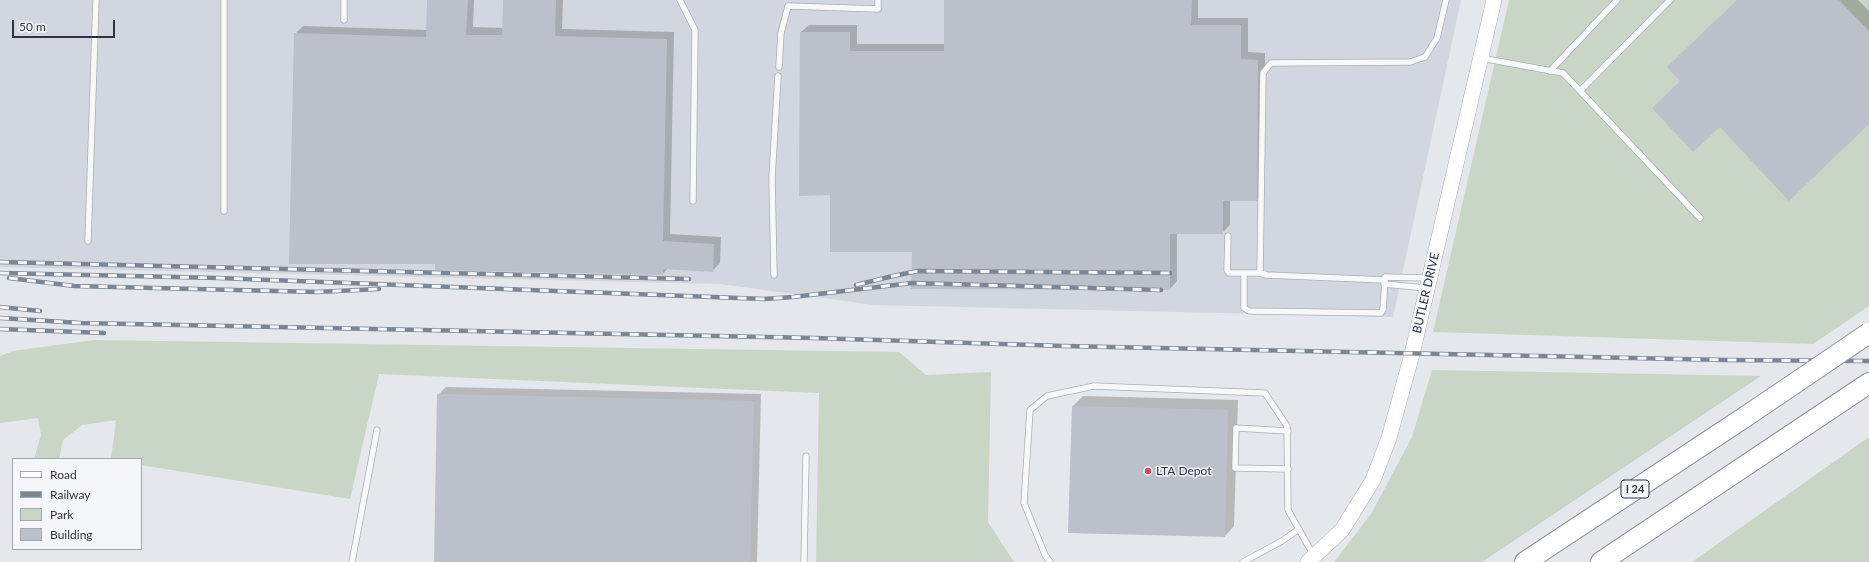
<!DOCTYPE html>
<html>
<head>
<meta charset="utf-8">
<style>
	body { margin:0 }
	#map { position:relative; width:1869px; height:562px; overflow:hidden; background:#e4e7ec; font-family:Lato,sans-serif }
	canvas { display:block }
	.legend { position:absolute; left:12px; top:458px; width:130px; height:92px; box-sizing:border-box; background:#f4f6f9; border:1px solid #a4a8b1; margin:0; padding:5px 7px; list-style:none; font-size:12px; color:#2b3445 }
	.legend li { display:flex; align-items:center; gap:8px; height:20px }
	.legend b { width:20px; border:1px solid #a4a8b1 }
	.scale { position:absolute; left:12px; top:20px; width:103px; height:18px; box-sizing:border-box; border:2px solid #2b3445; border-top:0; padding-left:5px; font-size:12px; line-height:14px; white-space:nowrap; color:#2b3445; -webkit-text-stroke:3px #f4f6f9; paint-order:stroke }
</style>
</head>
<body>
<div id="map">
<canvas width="1869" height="562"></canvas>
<ul class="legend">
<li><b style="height:5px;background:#fff"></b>Road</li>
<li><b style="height:5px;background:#7d8696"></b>Railway</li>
<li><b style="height:11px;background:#c9d6c5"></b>Park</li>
<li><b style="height:11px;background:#bbc0ca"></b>Building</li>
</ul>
<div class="scale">50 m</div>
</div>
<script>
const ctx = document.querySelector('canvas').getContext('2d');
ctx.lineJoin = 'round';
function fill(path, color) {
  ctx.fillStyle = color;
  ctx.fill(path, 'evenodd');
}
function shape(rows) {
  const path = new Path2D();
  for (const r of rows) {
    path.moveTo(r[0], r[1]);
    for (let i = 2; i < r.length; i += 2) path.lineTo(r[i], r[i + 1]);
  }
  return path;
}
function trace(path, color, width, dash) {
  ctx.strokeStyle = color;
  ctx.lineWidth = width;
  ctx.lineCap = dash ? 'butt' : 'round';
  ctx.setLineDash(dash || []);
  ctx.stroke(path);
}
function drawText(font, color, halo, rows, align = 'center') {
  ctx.font = font + ' Lato,sans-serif';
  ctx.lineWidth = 3;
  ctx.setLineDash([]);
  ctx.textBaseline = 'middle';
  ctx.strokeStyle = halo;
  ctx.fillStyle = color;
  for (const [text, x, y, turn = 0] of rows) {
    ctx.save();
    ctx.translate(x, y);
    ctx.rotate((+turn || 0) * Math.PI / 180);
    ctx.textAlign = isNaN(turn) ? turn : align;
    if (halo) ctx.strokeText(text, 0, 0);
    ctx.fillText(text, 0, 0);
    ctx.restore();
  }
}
fill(shape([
	[0,0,1461,0,1393,317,874,305,720,284,0,267]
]), '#d2d6de');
fill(shape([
	[1509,0,1869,0,1869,306,1813,344,1433,332],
	[94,340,899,352,926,375,991,372,988,522,1014,562,816,562,819,393,379,374,350,499,141,465,141,459,111,459,116,420,82,425,63,440,59,459,34,459,41,435,38,418,0,423,0,356,13,351],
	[1432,370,1761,376,1482,562,1334,562,1371,514,1412,437],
	[1869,437,1869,562,1692,562]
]), '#c9d6c5');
fill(shape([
	[428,0,474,0,473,27,504,28,504,0,563,0,562,29,674,32,670,234,721,237,720,263,712,271,668,268,663,274,436,263,295,34,303,26,427,30],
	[945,0,1198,0,1198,18,1248,18,1248,52,1265,53,1264,192,1257,200,1230,200,1230,225,1222,233,1177,233,1177,281,1170,289,913,251,831,194,801,32,809,25,857,25,857,44,945,44],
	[1738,0,1858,0,1869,11,1869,123,1681,81],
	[446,387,761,394,757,562,435,562,438,395],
	[1083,396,1238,400,1234,526,1225,536,1073,406]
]), '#0003');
fill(shape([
	[427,0,468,0,466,35,502,35,503,0,556,0,555,36,667,39,663,241,714,244,713,272,663,269,663,275,435,270,435,264,289,264,294,33,426,37],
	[944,0,1192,0,1191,25,1241,25,1241,59,1258,60,1257,201,1223,201,1223,234,1170,234,1170,290,911,289,912,252,830,252,830,195,799,196,800,32,850,32,850,51,944,51],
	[1737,0,1839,0,1869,31,1869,124,1789,201,1720,127,1693,152,1652,108,1680,81,1667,67],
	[437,394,754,401,750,562,434,562],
	[1072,406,1228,410,1225,537,1068,533]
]), '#bbc0ca');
const lane = shape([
	[680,0,695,30,693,201],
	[344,20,344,0],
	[1481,58,1563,73,1700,218],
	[779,67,781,33,788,6,878,9,878,0],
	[1550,71,1617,0],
	[1580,91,1670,0],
	[224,211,224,0],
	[1228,236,1227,270,1229,273,1260,273],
	[88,241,96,0],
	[1244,273,1244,308,1249,311,1381,313,1383,310,1385,280,1267,275,1260,273,1263,73,1271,63,1410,62,1425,57,1437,38,1446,0],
	[774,275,772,178,778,76],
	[1385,277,1428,278],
	[1384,284,1426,288],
	[1288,431,1236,428,1235,468,1288,469],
	[352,562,377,430],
	[804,562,806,456],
	[1050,562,1045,555,1024,503,1030,410,1047,396,1094,386,1265,393,1287,426,1288,510,1314,556],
	[1243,562,1282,541,1299,529]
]);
const secondary = shape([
	[1308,562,1342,530,1373,480,1389,438,1412,354,1494,0]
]);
const highway = shape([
	[1525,562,1745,417],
	[1601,562,1869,383]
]);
trace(lane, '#a9aeb7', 7);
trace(secondary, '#a9aeb7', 16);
trace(highway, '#8b94a3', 22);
trace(lane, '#f7f8fa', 5.5);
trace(secondary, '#fff', 15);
trace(highway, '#fff', 20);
const rail = shape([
	[0,262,689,279],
	[0,273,218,278,764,299,793,297,912,283,1161,290],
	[9,278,74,286,317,292,379,289],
	[856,285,893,276,918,271,1170,273],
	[0,307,40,311],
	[0,318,81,323,814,338,1064,346,1726,360,1869,361],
	[0,329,104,333]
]);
trace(rail, '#7d8696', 4.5);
trace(rail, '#f4f6f9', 3, [9]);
const highwayBridge = shape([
	[1745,417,1869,333]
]);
trace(highwayBridge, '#8b94a3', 22, []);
trace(highwayBridge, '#fff', 20);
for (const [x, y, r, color] of [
	[1148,471,4,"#d1495b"]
]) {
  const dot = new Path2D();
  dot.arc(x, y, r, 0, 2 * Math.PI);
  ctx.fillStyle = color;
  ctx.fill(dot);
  trace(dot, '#f4f6f9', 1.5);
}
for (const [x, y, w] of [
	[1635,489,28]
]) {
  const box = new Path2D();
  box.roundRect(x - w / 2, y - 9, w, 18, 3);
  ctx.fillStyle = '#f4f6f9';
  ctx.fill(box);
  trace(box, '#2b3445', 1);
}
drawText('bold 11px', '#2b3445', null, [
	["I 24",1635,489]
]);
drawText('12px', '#2b3445', '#f4f6f9', [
	["BUTLER DRIVE",1426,293,-77]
]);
drawText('12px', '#2b3445', '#f4f6f9', [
	["LTA Depot",1156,471]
], 'left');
</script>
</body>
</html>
